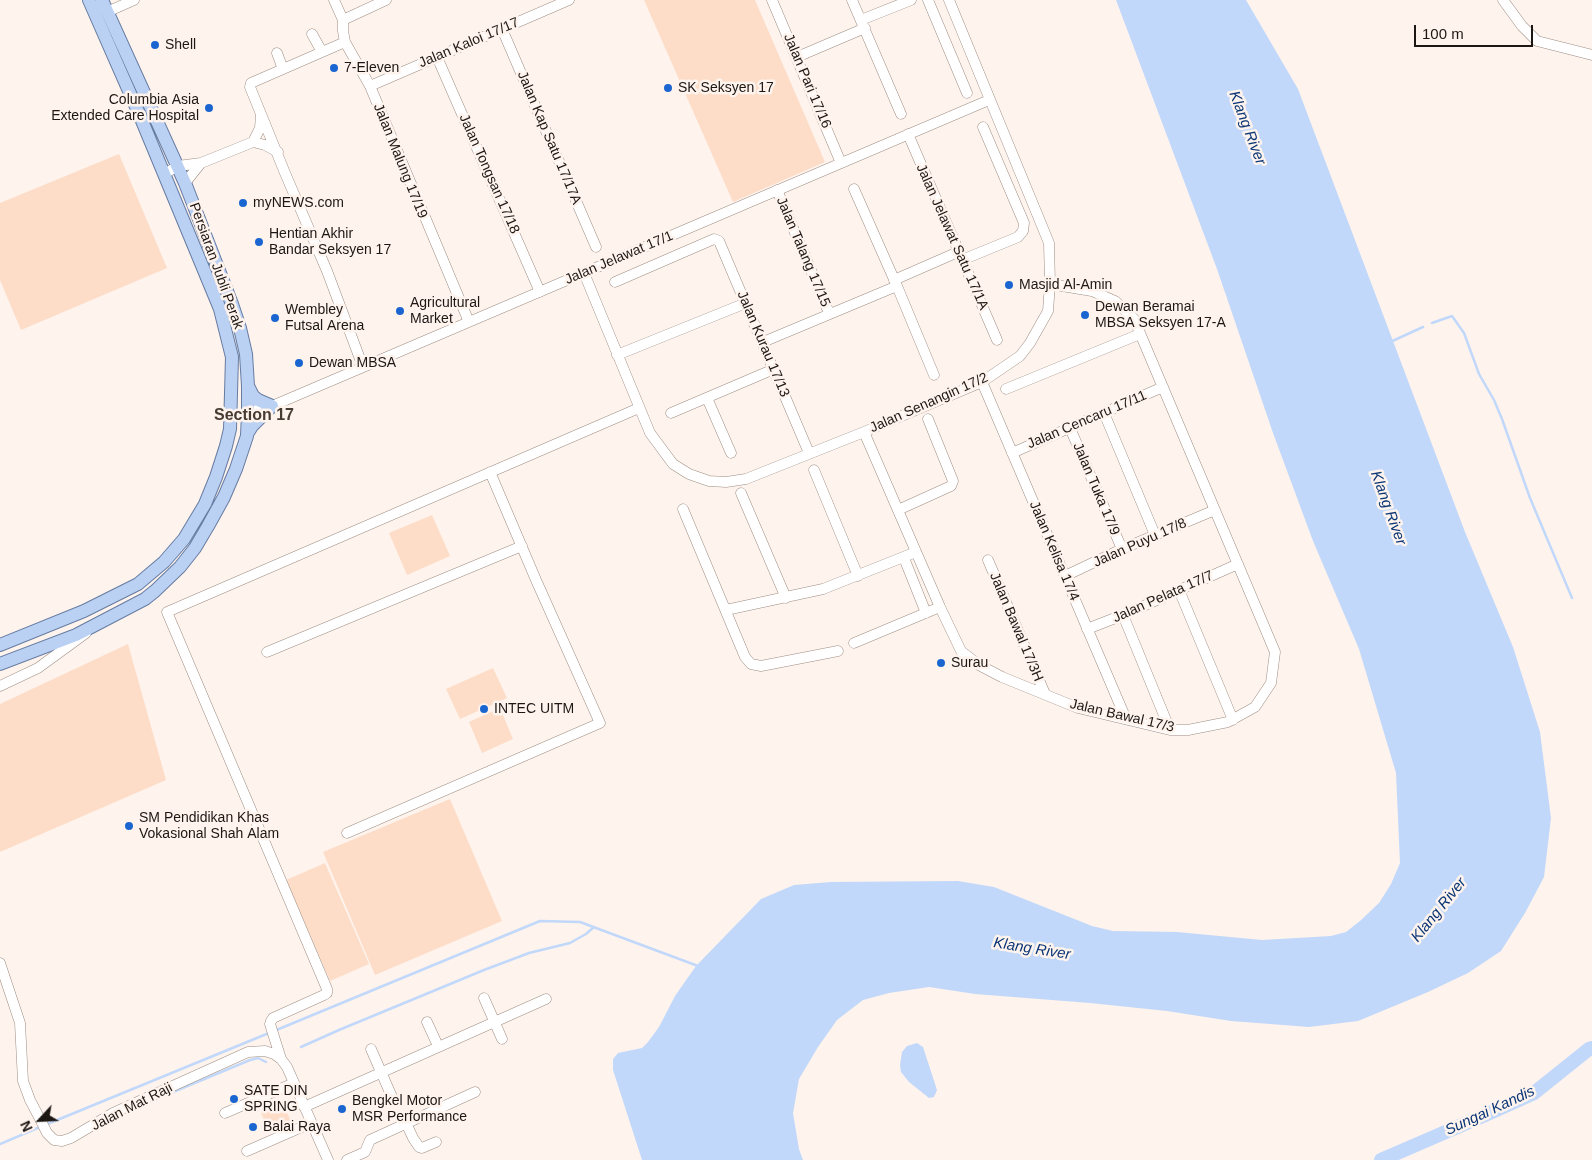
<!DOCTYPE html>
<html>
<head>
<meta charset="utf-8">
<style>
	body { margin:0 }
	#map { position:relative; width:1592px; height:1160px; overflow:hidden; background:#fef3ed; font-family:Helvetica,sans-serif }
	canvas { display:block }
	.north { position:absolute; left:15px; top:1095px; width:50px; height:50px; -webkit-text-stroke:4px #fef3ed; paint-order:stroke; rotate:245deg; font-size:14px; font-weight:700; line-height:20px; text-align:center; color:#1d1714 }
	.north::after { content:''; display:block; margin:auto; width:18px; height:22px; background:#1d1714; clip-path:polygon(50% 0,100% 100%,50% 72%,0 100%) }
	.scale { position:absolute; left:1414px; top:25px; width:119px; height:22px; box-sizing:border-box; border:2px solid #1d1714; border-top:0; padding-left:6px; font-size:15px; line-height:18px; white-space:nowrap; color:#1d1714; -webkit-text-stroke:4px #fef3ed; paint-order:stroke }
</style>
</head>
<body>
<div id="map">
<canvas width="1592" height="1160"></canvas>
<div class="north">N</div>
<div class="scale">100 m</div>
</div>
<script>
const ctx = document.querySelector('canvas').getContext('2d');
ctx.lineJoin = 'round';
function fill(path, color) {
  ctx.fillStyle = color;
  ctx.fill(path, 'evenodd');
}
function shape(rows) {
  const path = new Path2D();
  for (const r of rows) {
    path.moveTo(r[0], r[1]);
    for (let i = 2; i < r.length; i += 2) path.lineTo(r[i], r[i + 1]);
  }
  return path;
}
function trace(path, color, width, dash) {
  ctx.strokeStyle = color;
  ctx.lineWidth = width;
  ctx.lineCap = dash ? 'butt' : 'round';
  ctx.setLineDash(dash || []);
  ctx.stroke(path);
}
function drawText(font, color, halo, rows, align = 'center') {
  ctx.font = font + ' Helvetica,sans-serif';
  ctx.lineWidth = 5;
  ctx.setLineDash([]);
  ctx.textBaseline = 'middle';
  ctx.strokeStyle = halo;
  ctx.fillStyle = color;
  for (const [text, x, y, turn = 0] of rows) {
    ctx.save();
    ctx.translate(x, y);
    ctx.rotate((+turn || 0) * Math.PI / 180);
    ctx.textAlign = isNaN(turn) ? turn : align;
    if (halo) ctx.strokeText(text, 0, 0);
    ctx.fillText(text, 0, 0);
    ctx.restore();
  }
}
fill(shape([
	[644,0,755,0,825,162,733,202],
	[119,154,167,268,21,330,0,280,0,203],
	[432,515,450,556,407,575,389,533],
	[128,644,166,780,0,852,0,704],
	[493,668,507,698,460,719,446,689],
	[500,708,513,739,482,753,469,722],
	[450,799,502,921,375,975,323,852],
	[325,863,369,964,330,981,286,880],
	[283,1104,291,1121,269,1131,261,1113]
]), '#fdddc8');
fill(shape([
	[1116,0,1246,0,1298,89,1465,532,1513,647,1540,732,1551,818,1544,877,1525,913,1501,951,1468,973,1428,992,1358,1021,1309,1027,1231,1021,1167,1011,1090,1003,975,994,929,987,889,993,863,1000,837,1020,818,1047,799,1079,793,1113,799,1149,803,1160,642,1160,613,1070,613,1059,618,1053,642,1048,648,1042,659,1027,675,996,696,966,761,899,794,885,831,882,958,881,994,887,1092,926,1113,931,1177,932,1262,940,1331,936,1346,932,1360,921,1379,903,1391,884,1400,863,1396,773,1359,649,1313,541,1273,433,1217,269],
	[917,1043,923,1047,937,1090,934,1097,929,1098,909,1082,901,1072,900,1065,902,1052,907,1046]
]), '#c1d8fa');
trace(shape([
	[1432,323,1452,316,1464,333,1479,374,1494,400,1502,419,1530,498,1572,598],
	[1388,343,1423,327],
	[274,1031,540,921,580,922,698,966],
	[301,1047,339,1030,484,970,529,953,570,943,586,934,594,927],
	[142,1105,250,1060,258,1058,266,1062],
	[45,1125,269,1033],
	[0,1144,40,1127]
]), '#c1d8fa', 2.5);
trace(shape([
	[1381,1160,1485,1115,1534,1093,1589,1049,1592,1048]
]), '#c1d8fa', 14);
const minor = shape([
	[334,0,343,20,343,31,345,42,370,86,469,322],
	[772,0,841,163],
	[852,0,901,114],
	[928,0,967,93],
	[1503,0,1522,26,1537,41,1592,55],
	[107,12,134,0],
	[343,20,386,0],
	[861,20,911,0],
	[502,29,596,247],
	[312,34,322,52],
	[345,42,251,83,250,87,285,173,327,271,363,367],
	[277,53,283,69],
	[437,57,540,292],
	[797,57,865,28],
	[370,86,569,0],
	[908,134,997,340],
	[253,142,260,128,261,115],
	[164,174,178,166,201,163,253,142,265,145,278,152],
	[185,183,201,163],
	[854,189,897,286,934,375],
	[777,190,829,313],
	[962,260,1018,237,1023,231,1024,223,983,127],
	[584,273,650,433,673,464,689,474,709,481,726,482,746,479,864,432,982,382,1020,356,1030,343,1048,311,1050,284,1049,243,949,0],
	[894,280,958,252],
	[615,282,714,239,719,241,809,453],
	[763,342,897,286],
	[617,355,746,303],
	[982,382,1126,719],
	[1006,389,1140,334],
	[707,398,731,453],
	[248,412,272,406,989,100],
	[671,413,774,369],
	[1104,413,1155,535],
	[1070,428,1122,549],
	[864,432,940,607,961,651,979,665,1002,677,1078,708,1170,730,1188,730,1228,722,1255,707,1271,683,1275,652,1134,319,1115,301,1092,291,1050,284],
	[1012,453,1163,387],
	[814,470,858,576],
	[741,493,786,598],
	[683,509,745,657,751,664,761,666,838,651],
	[898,510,951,486,953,481,928,419],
	[904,558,926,613],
	[988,560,1045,694],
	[1065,576,1122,549,1215,510],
	[1179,590,1233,720],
	[726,610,823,589,916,552],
	[1123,615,1170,730],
	[1087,629,1123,615,1238,564],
	[854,643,940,607],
	[267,652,522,546],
	[0,686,38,668,86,633],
	[347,833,600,723,536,580,490,472],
	[0,963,20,1023,23,1081,30,1100,40,1119,47,1133,54,1140,62,1141,71,1138,113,1113,248,1052,265,1051,274,1054,281,1059,287,1067,328,1160],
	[484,998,502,1039],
	[427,1022,438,1046],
	[371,1049,392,1097],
	[281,1059,270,1024,271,1021,273,1018,324,995,327,993,327,989,167,612,639,408],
	[304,1107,546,999],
	[225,1113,294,1083],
	[406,1123,413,1138,419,1147,422,1148,436,1142],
	[247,1151,311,1123],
	[347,1160,365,1152,370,1140,475,1092]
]);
const major = shape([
	[248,386,253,396,258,400,272,406],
	[247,434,252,426,272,406],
	[0,645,84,611,138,584,164,562,184,539,205,504,216,477,226,446,230,429,232,357,220,309,140,116,89,0],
	[0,664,76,635,145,599,155,591,180,567,195,548,208,526,224,497,236,469,247,436,248,412,248,386,246,354,240,328,232,304,185,183,102,0]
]);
trace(minor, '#9d8d83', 11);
trace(major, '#667ca1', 14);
trace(minor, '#fff', 10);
trace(major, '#bbd1f4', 12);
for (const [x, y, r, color] of [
	[155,45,5,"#1b65d0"],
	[334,68,5,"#1b65d0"],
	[668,88,5,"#1b65d0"],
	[209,108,5,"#1b65d0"],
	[243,203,5,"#1b65d0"],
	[259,242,5,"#1b65d0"],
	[1009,285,5,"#1b65d0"],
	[400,311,5,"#1b65d0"],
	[1085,315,5,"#1b65d0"],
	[275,318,5,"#1b65d0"],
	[299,363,5,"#1b65d0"],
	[941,663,5,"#1b65d0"],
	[484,709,5,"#1b65d0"],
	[129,826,5,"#1b65d0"],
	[234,1099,5,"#1b65d0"],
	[342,1109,5,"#1b65d0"],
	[253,1127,5,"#1b65d0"]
]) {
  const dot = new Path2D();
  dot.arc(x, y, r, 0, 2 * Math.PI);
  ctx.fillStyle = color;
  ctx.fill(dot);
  trace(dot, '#fef3ed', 2);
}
drawText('14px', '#1d1714', '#fef3ed', [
	["Jalan Kaloi 17/17",469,43,-23],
	["Jalan Pari 17/16",807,81,67],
	["Jalan Kap Satu 17/17A",549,138,67],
	["Jalan Malung 17/19",400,161,68],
	["Jalan Tongsan 17/18",489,174,66],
	["Jalan Jelawat Satu 17/1A",952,237,66],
	["Jalan Talang 17/15",803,252,67],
	["Jalan Jelawat 17/1",619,258,-23],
	["Persiaran Jubli Perak",216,266,70],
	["Jalan Kurau 17/13",763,344,67],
	["Jalan Senangin 17/2",929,403,-24],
	["Jalan Cencaru 17/11",1087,420,-23],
	["Jalan Tuka 17/9",1096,489,67],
	["Jalan Puyu 17/8",1140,543,-24],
	["Jalan Kelisa 17/4",1054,551,67],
	["Jalan Pelata 17/7",1163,597,-24],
	["Jalan Bawal 17/3H",1016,627,67],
	["Jalan Bawal 17/3",1122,716,13],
	["Jalan Mat Raji",132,1107,-27]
]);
drawText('14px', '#1d1714', '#fef3ed', [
	["Shell",165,45],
	["7-Eleven",344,68],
	["SK Seksyen 17",678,88],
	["Columbia Asia",199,100,"right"],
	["Extended Care Hospital",199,116,"right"],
	["myNEWS.com",253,203],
	["Hentian Akhir",269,234],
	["Bandar Seksyen 17",269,250],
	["Masjid Al-Amin",1019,285],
	["Agricultural",410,303],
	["Market",410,319],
	["Dewan Beramai",1095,307],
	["MBSA Seksyen 17-A",1095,323],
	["Wembley",285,310],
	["Futsal Arena",285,326],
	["Dewan MBSA",309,363],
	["Surau",951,663],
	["INTEC UITM",494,709],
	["SM Pendidikan Khas",139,818],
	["Vokasional Shah Alam",139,834],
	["SATE DIN",244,1091],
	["SPRING",244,1107],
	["Bengkel Motor",352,1101],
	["MSR Performance",352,1117],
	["Balai Raya",263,1127]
], 'left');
drawText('italic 15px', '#0a3676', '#fef3ed', [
	["Klang River",1247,128,69],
	["Klang River",1388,508,70],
	["Klang River",1439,910,-51],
	["Klang River",1032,949,9],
	["Sungai Kandis",1490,1111,-25]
]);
drawText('bold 16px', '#483b32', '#fef3ed', [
	["Section 17",254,416]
]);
</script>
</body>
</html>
